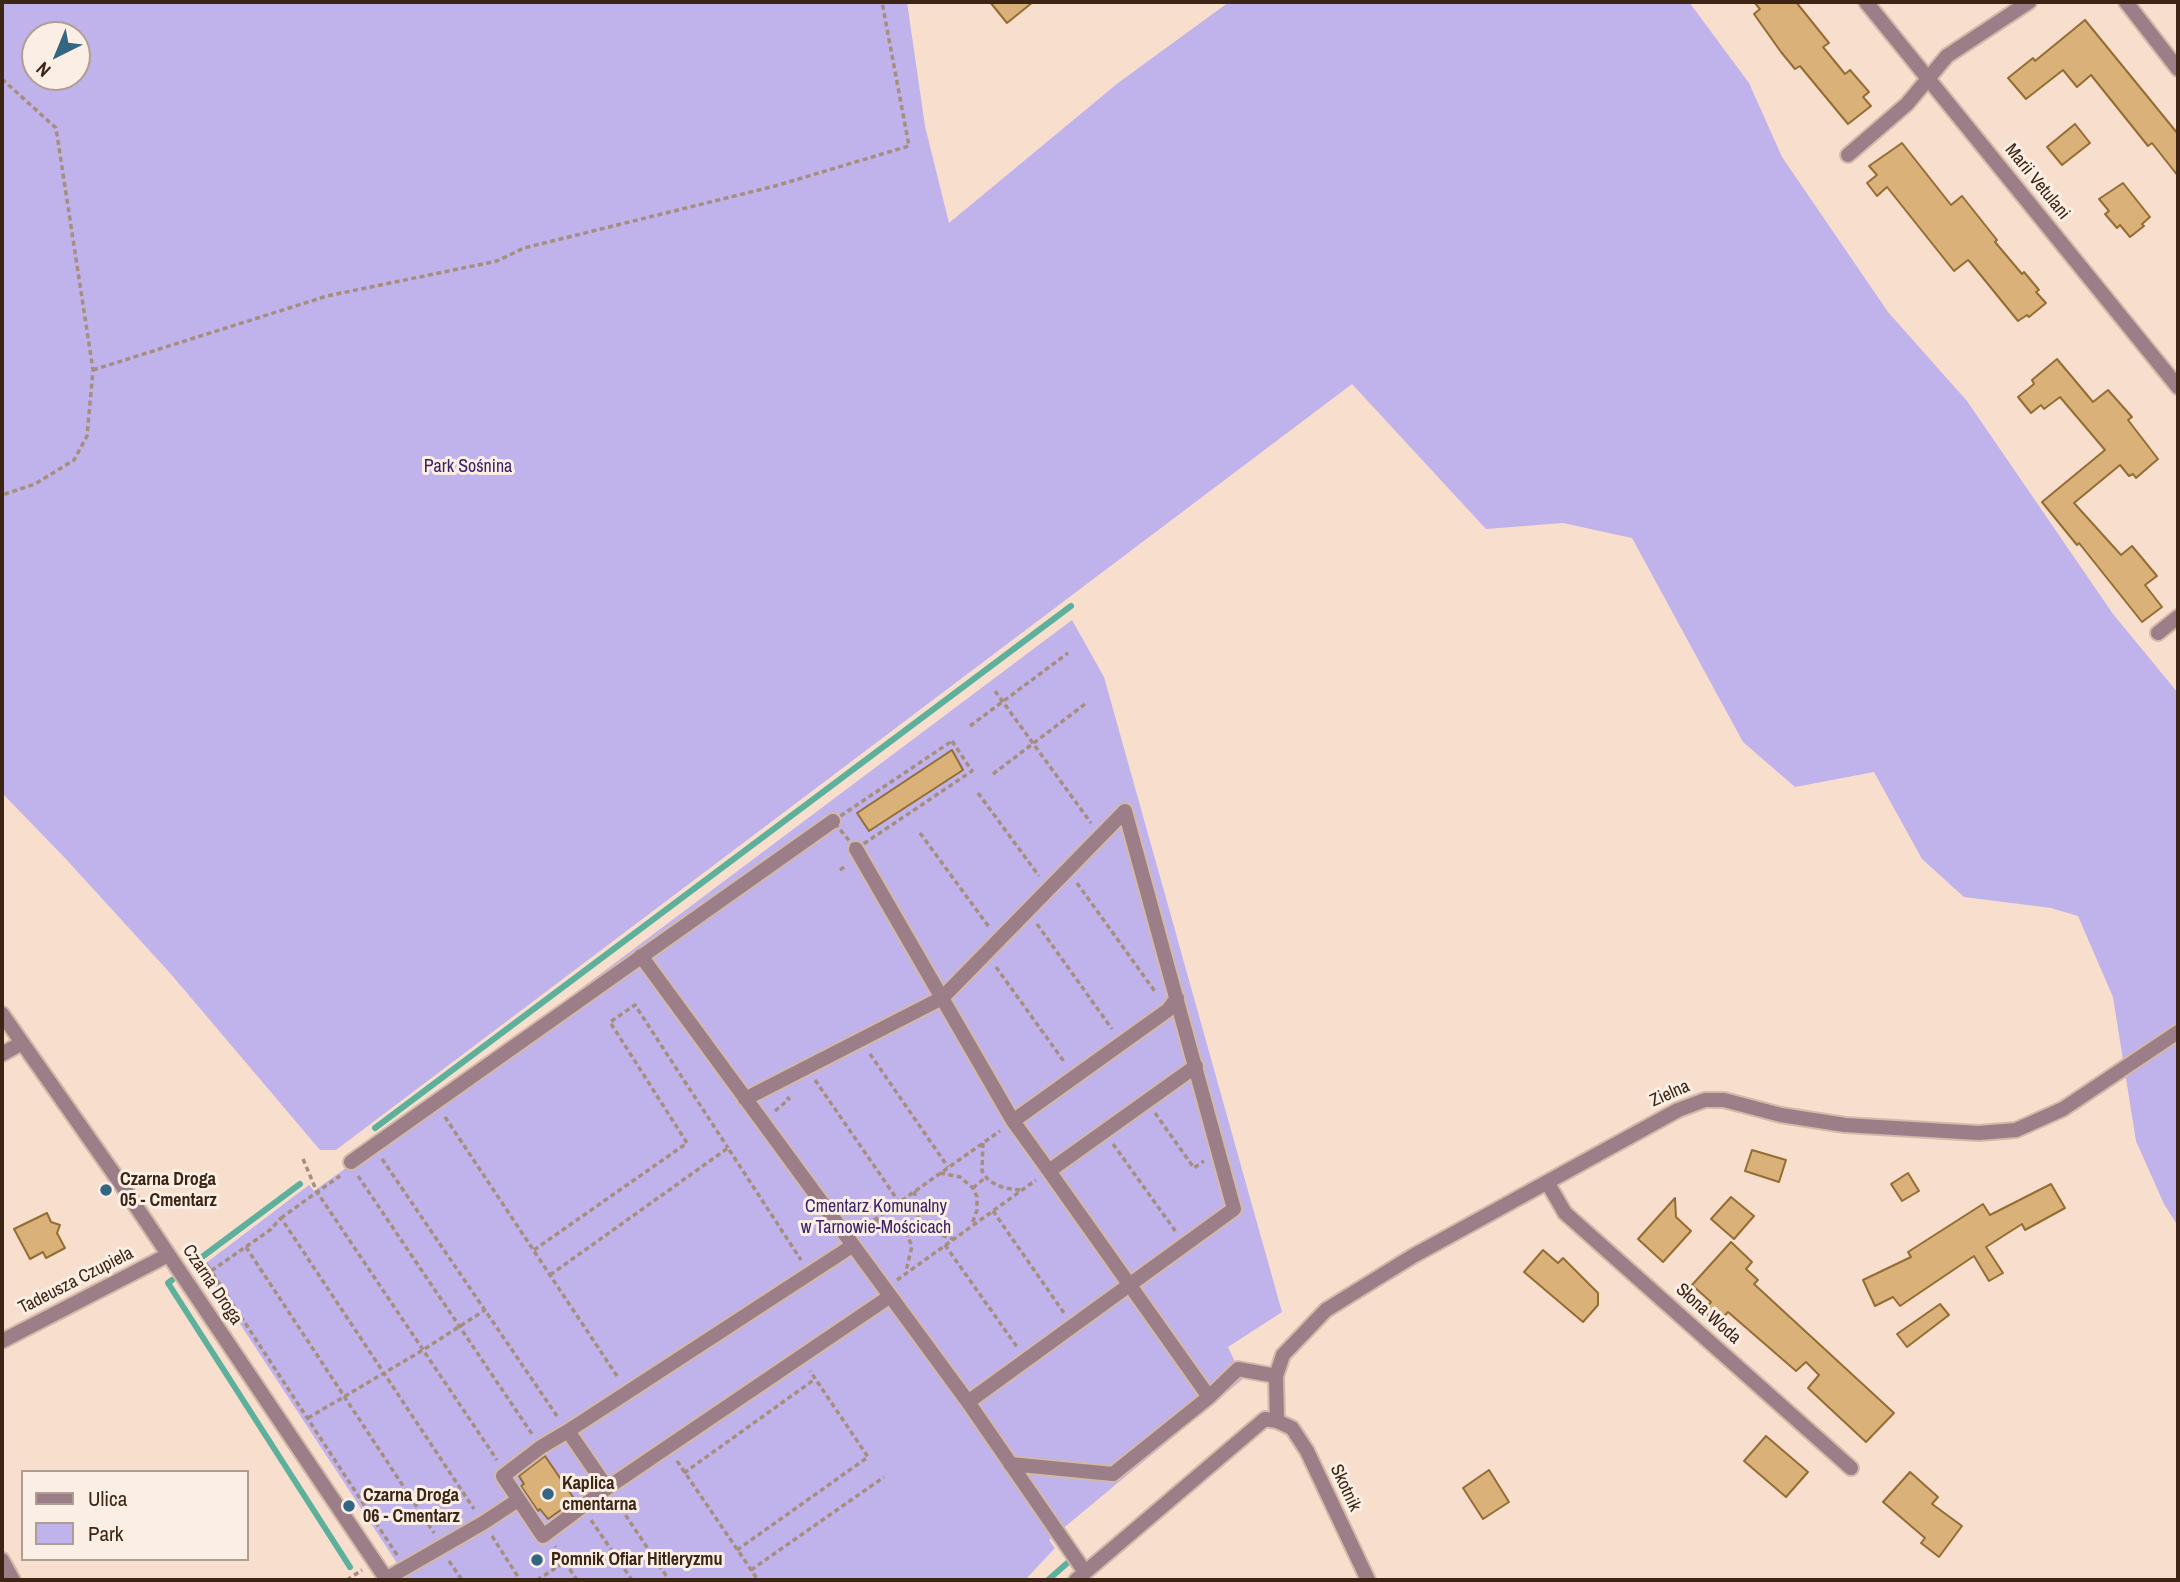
<!DOCTYPE html>
<html>
<head>
<meta charset="utf-8">
<style>
	body { margin:0 }
	#map { position:relative; width:2180px; height:1582px; overflow:hidden; background:#f7decd; font-family:"Archivo Narrow",sans-serif }
	canvas { display:block }
	.frame { position:absolute; inset:0; border:4px solid #3c2514; pointer-events:none }
	.legend { position:absolute; left:21px; top:1470px; width:228px; height:91px; box-sizing:border-box; background:#faeee5; border:2px solid #ae9e91; margin:0; padding:9px 12px; list-style:none; font-size:21px; color:#3c2514 }
	.legend li { display:flex; align-items:center; gap:14px; height:35px }
	.legend b { width:35px; border:2px solid #ae9e91 }
	.north { position:absolute; left:21px; top:21px; width:70px; height:70px; box-sizing:border-box; background:#faeee5; border:2px solid #ae9e91; border-radius:50%; rotate:223deg; font-size:19px; font-weight:700; line-height:28px; text-align:center; color:#3c2514 }
	.north::after { content:''; display:block; margin:auto; width:24px; height:32px; background:#336683; clip-path:polygon(50% 0,100% 100%,50% 72%,0 100%) }
</style>
</head>
<body>
<div id="map">
<canvas width="2180" height="1582"></canvas>
<div class="frame"></div>
<ul class="legend">
<li><b style="height:9px;background:#9c7e89"></b>Ulica</li>
<li><b style="height:19px;background:#c0b2eb"></b>Park</li>
</ul>
<div class="north">N</div>
</div>
<script>
const ctx = document.querySelector('canvas').getContext('2d');
ctx.lineJoin = 'round';
function fill(path, color) {
  ctx.fillStyle = color;
  ctx.fill(path, 'evenodd');
}
function shape(rows) {
  const path = new Path2D();
  for (const r of rows) {
    path.moveTo(r[0], r[1]);
    for (let i = 2; i < r.length; i += 2) path.lineTo(r[i], r[i + 1]);
  }
  return path;
}
function trace(path, color, width, dash) {
  ctx.strokeStyle = color;
  ctx.lineWidth = width;
  ctx.lineCap = dash ? 'butt' : 'round';
  ctx.setLineDash(dash || []);
  ctx.stroke(path);
}
function drawText(font, color, halo, rows, align = 'center') {
  ctx.font = font + ' "Archivo Narrow",sans-serif';
  ctx.lineWidth = 6;
  ctx.setLineDash([]);
  ctx.textBaseline = 'middle';
  ctx.strokeStyle = halo;
  ctx.fillStyle = color;
  for (const [text, x, y, turn = 0] of rows) {
    ctx.save();
    ctx.translate(x, y);
    ctx.rotate((+turn || 0) * Math.PI / 180);
    ctx.textAlign = isNaN(turn) ? turn : align;
    if (halo) ctx.strokeText(text, 0, 0);
    ctx.fillText(text, 0, 0);
    ctx.restore();
  }
}
fill(shape([
	[2,2,907,2,925,126,949,223,1118,83,1229,2,1689,2,1749,83,1782,157,1888,312,1967,401,2113,614,2178,693,2178,1032,2175,1036,2178,1053,2178,1226,2164,1204,2136,1141,2113,997,2078,916,2051,908,1964,897,1922,859,1874,772,1795,787,1743,742,1632,538,1563,523,1486,529,1352,384,336,1150,320,1150,170,973,65,858,2,793],
	[35,35,77,35,77,77,35,77],
	[1072,620,1104,677,1282,1312,1228,1347,1243,1379,1049,1540,1055,1548,1025,1580,408,1580,202,1266,309,1185,314,1191,350,1165,352,1154,551,1011]
]), '#c0b2eb');
trace(shape([
	[375,1128,1071,606],
	[198,1260,300,1184],
	[172,1280,168,1283,350,1567],
	[1048,1580,1073,1558]
]), '#5db19c', 6);
const building = shape([
	[990,2,1033,2,1007,23,990,2],
	[1754,2,1796,2,1829,43,1823,47,1845,74,1850,70,1869,92,1863,97,1871,106,1848,124,1800,66,1795,69,1781,52,1754,14,1760,9,1754,2],
	[2085,20,2178,134,2178,176,2152,143,2148,146,2091,75,2077,87,2063,70,2026,99,2008,78,2033,58,2035,61,2085,20],
	[2075,124,2090,143,2062,165,2047,147,2075,124],
	[1902,143,1951,205,1962,196,1997,240,1995,242,2022,274,2024,272,2039,290,2036,292,2046,303,2029,317,2027,315,2018,321,1970,262,1968,260,1954,271,1887,187,1877,196,1867,183,1877,175,1869,166,1902,143],
	[2123,183,2150,217,2142,224,2144,226,2130,237,2120,225,2117,228,2105,214,2109,211,2099,199,2123,183],
	[2057,359,2093,402,2108,390,2132,417,2128,420,2158,459,2136,478,2133,474,2129,476,2120,465,2074,503,2121,555,2132,546,2157,576,2145,585,2162,607,2142,622,2079,543,2077,545,2042,502,2105,450,2060,397,2044,409,2041,405,2031,413,2018,397,2034,384,2032,380,2057,359],
	[952,750,963,770,869,831,857,813,952,750],
	[1752,1150,1786,1160,1779,1182,1745,1171,1752,1150],
	[1908,1173,1919,1191,1902,1201,1891,1184,1908,1173],
	[2051,1184,2065,1208,2025,1230,2022,1224,1986,1247,2003,1273,1989,1281,1974,1256,1900,1306,1893,1297,1875,1306,1863,1280,1911,1257,1908,1252,1983,1204,1990,1215,2051,1184],
	[1731,1197,1754,1216,1734,1239,1711,1219,1731,1197],
	[1675,1198,1676,1217,1691,1231,1663,1262,1638,1239,1675,1198],
	[47,1213,51,1222,60,1225,57,1233,65,1248,46,1258,43,1252,30,1259,14,1229,47,1213],
	[1731,1242,1752,1262,1746,1269,1758,1280,1754,1284,1894,1413,1866,1442,1808,1388,1819,1375,1806,1362,1796,1371,1728,1312,1717,1324,1703,1311,1711,1302,1692,1285,1731,1242],
	[1543,1250,1558,1263,1563,1258,1598,1293,1598,1305,1583,1322,1524,1272,1543,1250],
	[1940,1304,1949,1315,1907,1347,1897,1334,1940,1304],
	[1766,1436,1808,1472,1786,1497,1744,1461,1766,1436],
	[545,1456,575,1500,548,1519,540,1509,538,1511,521,1486,524,1484,519,1476,545,1456],
	[1489,1470,1509,1502,1483,1519,1463,1488,1489,1470],
	[1910,1472,1938,1497,1932,1504,1962,1526,1939,1557,1921,1543,1925,1538,1883,1502,1910,1472]
]);
fill(building, '#dab178');
trace(building, '#936d33', 2);
const street = shape([
	[1866,2,2178,387],
	[2126,2,2178,69],
	[1848,155,1907,104,1947,56,2029,2],
	[2158,633,2178,617],
	[856,849,1013,1121,1168,1010,1177,998],
	[641,956,968,1402,1085,1572],
	[2,1014,119,1181,387,1580],
	[2,1054,22,1043],
	[745,1099,942,998,1125,811,1234,1209,968,1402],
	[1013,1121,1049,1171,1196,1066],
	[351,1162,833,821],
	[1049,1171,1209,1397],
	[1547,1182,1565,1213,1851,1468],
	[2,1341,168,1255],
	[1277,1421,1276,1376,1283,1355,1326,1310,1413,1256,1678,1110,1705,1100,1724,1100,1781,1115,1845,1125,1979,1133,2016,1130,2063,1109,2178,1032],
	[568,1431,852,1246],
	[1010,1464,1113,1474,1209,1397,1238,1369,1276,1376],
	[607,1488,543,1536,503,1476,541,1447,568,1431,607,1488,889,1297],
	[2,1560,13,1580],
	[384,1580,483,1523,518,1500],
	[1076,1580,1265,1419,1277,1421,1292,1428,1307,1451,1368,1580]
]);
trace(street, '#d2b9a8', 18);
trace(shape([
	[2,79,56,128,93,370,87,436,74,460,35,484,2,495],
	[93,370,327,296,497,261,524,248,775,186,909,146,882,2],
	[995,691,1091,823],
	[970,726,1068,653],
	[952,741,972,771,856,849,833,821,952,741],
	[993,774,1085,704],
	[978,793,1039,876],
	[920,833,989,927],
	[840,870,847,865],
	[1077,883,1156,993],
	[1037,924,1112,1029],
	[996,967,1065,1063],
	[870,1054,948,1167],
	[815,1080,899,1202],
	[775,1111,789,1099,787,1097],
	[1155,1113,1194,1168,1204,1161],
	[445,1117,619,1379],
	[983,1143,982,1171,989,1181,1004,1188,1020,1190],
	[1113,1144,1176,1232],
	[303,1159,317,1192,340,1176],
	[382,1159,559,1419],
	[940,1173,960,1177,973,1188,977,1197,977,1210,972,1224],
	[358,1176,532,1434],
	[973,1188,986,1177],
	[915,1191,914,1205,921,1226,926,1230,953,1239],
	[993,1211,1064,1313],
	[281,1218,317,1192,497,1460],
	[874,1220,900,1227,907,1235,912,1246,906,1271],
	[860,1230,1000,1131],
	[907,1235,920,1226],
	[945,1245,1017,1347],
	[246,1247,434,1533],
	[534,1250,687,1143,610,1022,635,1005,728,1148],
	[200,1270,207,1265,211,1271],
	[550,1275,728,1148,801,1260],
	[897,1280,1036,1180],
	[308,1418,423,1350,485,1310],
	[677,1461,758,1580],
	[684,1473,815,1379],
	[616,1501,669,1580],
	[591,1520,632,1580],
	[492,1536,520,1580],
	[737,1550,868,1457,810,1371],
	[397,1555,211,1271,270,1230,281,1218,474,1509],
	[449,1561,462,1580],
	[565,1562,577,1580],
	[751,1570,884,1477],
	[347,1580,362,1570],
	[537,1580,565,1562,555,1546]
]), '#a68e7d', 3.5, [5, 3.5]);
trace(street, '#9c7e89', 14);
for (const [x, y, r, color] of [
	[106,1190,7,"#336683"],
	[548,1494,7,"#336683"],
	[349,1506,7,"#336683"],
	[537,1560,7,"#336683"]
]) {
  const dot = new Path2D();
  dot.arc(x, y, r, 0, 2 * Math.PI);
  ctx.fillStyle = color;
  ctx.fill(dot);
  trace(dot, '#faeee5', 2.5);
}
drawText('18px', '#3c2514', '#faeee5', [
	["Marii Vetulani",2037,182,51],
	["Zielna",1670,1094,-24],
	["Tadeusza Czupiela",76,1281,-27],
	["Czarna Droga",212,1285,56],
	["Słona Woda",1708,1314,42],
	["Skotnik",1345,1488,65]
]);
drawText('18px', '#3b2168', '#faeee5', [
	["Park Sośnina",468,467],
	["Cmentarz Komunalny",876,1207],
	["w Tarnowie-Mościcach",876,1228]
]);
drawText('bold 18px', '#3c2514', '#faeee5', [
	["Czarna Droga",120,1180],
	["05 - Cmentarz",120,1201],
	["Kaplica",562,1484],
	["cmentarna",562,1505],
	["Czarna Droga",363,1496],
	["06 - Cmentarz",363,1517],
	["Pomnik Ofiar Hitleryzmu",551,1560]
], 'left');
</script>
</body>
</html>
